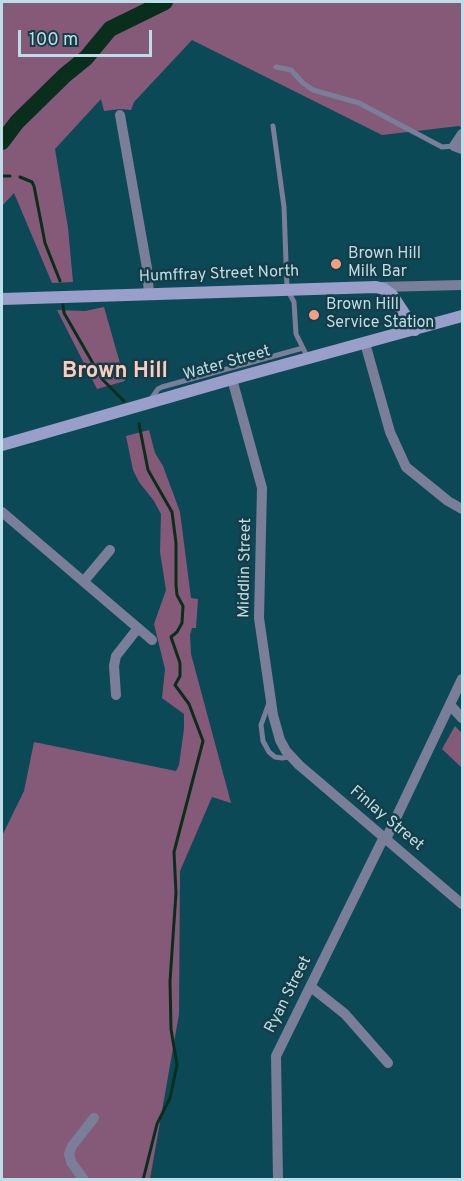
<!DOCTYPE html>
<html>
<head>
<meta charset="utf-8">
<style>
	body { margin:0 }
	#map { position:relative; width:464px; height:1181px; overflow:hidden; background:#0c4957; font-family:Overpass,sans-serif }
	canvas { display:block }
	.frame { position:absolute; inset:0; border:3px solid #bbdee8; pointer-events:none }
	.scale { position:absolute; left:18px; top:30px; width:134px; height:27px; box-sizing:border-box; border:3px solid #bbdee8; border-top:0; padding-left:8px; font-size:18px; line-height:21px; white-space:nowrap; color:#bbdee8; -webkit-text-stroke:4px #163d47; paint-order:stroke }
</style>
</head>
<body>
<div id="map">
<canvas width="464" height="1181"></canvas>
<div class="frame"></div>
<div class="scale">100 m</div>
</div>
<script>
const ctx = document.querySelector('canvas').getContext('2d');
ctx.lineJoin = 'round';
function fill(path, color) {
  ctx.fillStyle = color;
  ctx.fill(path, 'evenodd');
}
function shape(rows) {
  const path = new Path2D();
  for (const r of rows) {
    path.moveTo(r[0], r[1]);
    for (let i = 2; i < r.length; i += 2) path.lineTo(r[i], r[i + 1]);
  }
  return path;
}
function trace(path, color, width, dash) {
  ctx.strokeStyle = color;
  ctx.lineWidth = width;
  ctx.lineCap = dash ? 'butt' : 'round';
  ctx.setLineDash(dash || []);
  ctx.stroke(path);
}
function drawText(font, color, halo, rows, align = 'center') {
  ctx.font = font + ' Overpass,sans-serif';
  ctx.lineWidth = 5;
  ctx.setLineDash([]);
  ctx.textBaseline = 'middle';
  ctx.strokeStyle = halo;
  ctx.fillStyle = color;
  for (const [text, x, y, turn = 0] of rows) {
    ctx.save();
    ctx.translate(x, y);
    ctx.rotate((+turn || 0) * Math.PI / 180);
    ctx.textAlign = isNaN(turn) ? turn : align;
    if (halo) ctx.strokeText(text, 0, 0);
    ctx.fillText(text, 0, 0);
    ctx.restore();
  }
}
fill(shape([
	[2,2,462,2,462,128,459,126,382,135,192,40,134,102,131,110,120,109,104,111,101,99,55,149,68,228,73,282,52,283,14,193,2,206],
	[104,307,125,381,97,389,57,310,85,311],
	[149,430,155,453,163,466,180,512,191,598,198,599,196,628,192,628,190,635,191,654,231,803,212,797,180,871,179,1014,150,1179,2,1179,2,836,24,791,34,742,176,771,179,765,184,729,184,714,162,698,165,669,154,624,166,590,160,552,161,514,154,501,139,482,133,470,126,436],
	[455,726,462,733,462,768,442,749]
]), '#855a78');
trace(shape([
	[2,176,10,176],
	[20,177,32,182,34,186,45,243,60,281],
	[63,305,64,313,102,379,124,401],
	[139,424,148,470,172,512,176,543,176,585,177,595,183,606,182,623,177,632,171,637,180,663,180,676,175,685,189,704,203,741,174,852,176,893,170,981,171,1029,177,1065,170,1098,157,1124,143,1180]
]), '#092e1c', 3);
trace(shape([
	[2,142,17,122,65,75,86,58,110,29,165,2]
]), '#092e1c', 16);
trace(shape([
	[276,67,291,70,303,83,313,90,359,103,442,147,454,146],
	[273,126,284,207,287,289,294,302,296,334,308,358],
	[151,399,158,389,162,387,303,348],
	[269,703,261,725,263,741,269,752,275,757,282,758,291,757]
]), '#7a7e98', 5);
trace(shape([
	[120,115,147,268,149,294],
	[462,134,454,146,462,149],
	[379,287,462,285],
	[365,343,390,432,406,467,448,501,462,509],
	[232,379,262,488,259,618,273,715,280,740,286,751,299,765,462,904],
	[2,512,152,640],
	[84,581,110,550],
	[116,695,114,666,116,656,138,628],
	[450,705,462,718],
	[386,839,462,679],
	[311,987,345,1014,388,1063],
	[84,1180,71,1162,69,1154,72,1146,94,1118],
	[278,1180,276,1056,384,837]
]), '#7a7e98', 10);
trace(shape([
	[2,299,376,287,384,289,392,295,415,330],
	[2,445,232,379,462,316]
]), '#999fc8', 12);
for (const [x, y, r, color] of [
	[336,264,6,"#f39f84"],
	[314,315,6,"#f39f84"]
]) {
  const dot = new Path2D();
  dot.arc(x, y, r, 0, 2 * Math.PI);
  ctx.fillStyle = color;
  ctx.fill(dot);
  trace(dot, '#163d47', 2);
}
drawText('16px', '#bbdee8', '#163d47', [
	["Brown Hill",348,255],
	["Milk Bar",348,273],
	["Brown Hill",326,306],
	["Service Station",326,324]
], 'left');
drawText('16px', '#bbdee8', '#163d47', [
	["Humffray Street North",219,275,-2],
	["Water Street",227,364,-16],
	["Middlin Street",246,568,-89],
	["Finlay Street",386,819,40],
	["Ryan Street",289,995,-63]
]);
drawText('bold 22px', '#fdccbc', '#163d47', [
	["Brown Hill",115,373]
]);
</script>
</body>
</html>
